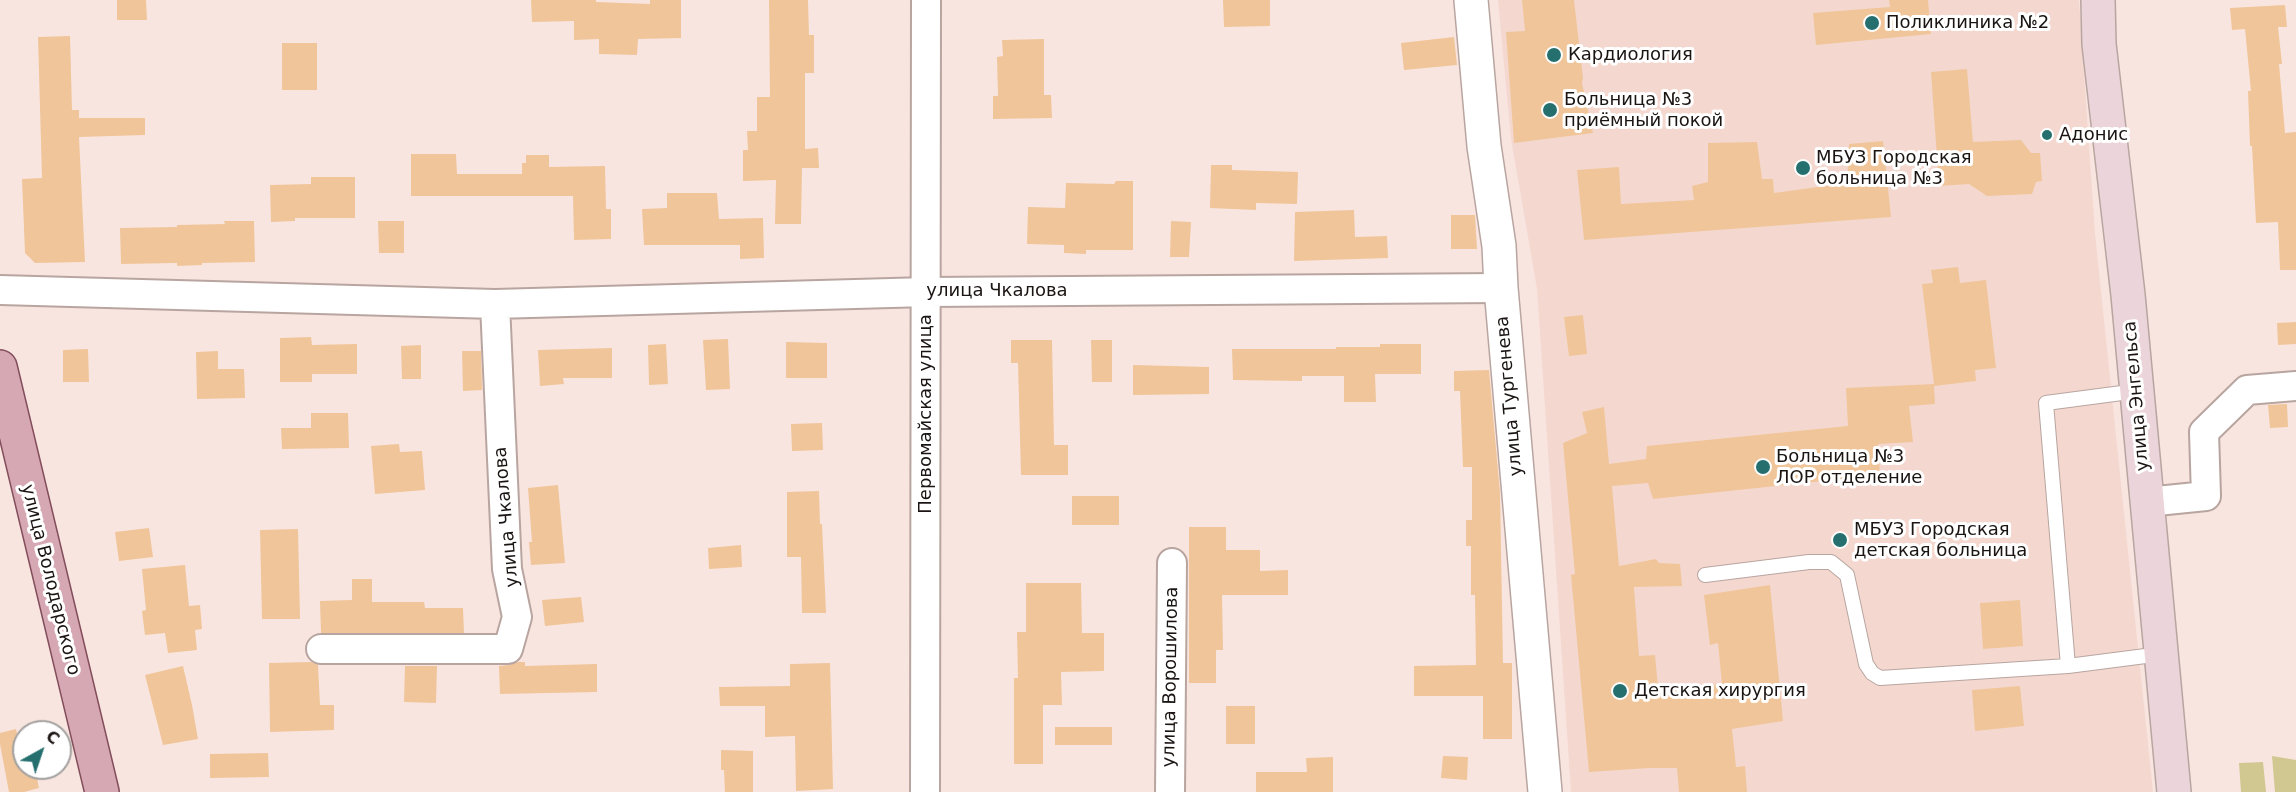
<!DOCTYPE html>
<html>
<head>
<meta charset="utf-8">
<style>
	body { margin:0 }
	#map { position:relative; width:2296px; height:792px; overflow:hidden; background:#f9e5e0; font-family:"DejaVu Sans",sans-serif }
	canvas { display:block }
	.north { position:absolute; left:12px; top:720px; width:60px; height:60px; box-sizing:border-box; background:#fff; border:2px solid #a3a1a0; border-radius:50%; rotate:40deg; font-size:16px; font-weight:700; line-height:24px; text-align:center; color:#1a1412 }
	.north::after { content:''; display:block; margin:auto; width:21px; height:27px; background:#25706e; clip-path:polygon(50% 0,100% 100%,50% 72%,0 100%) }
</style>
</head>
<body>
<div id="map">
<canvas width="2296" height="792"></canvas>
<div class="north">С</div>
</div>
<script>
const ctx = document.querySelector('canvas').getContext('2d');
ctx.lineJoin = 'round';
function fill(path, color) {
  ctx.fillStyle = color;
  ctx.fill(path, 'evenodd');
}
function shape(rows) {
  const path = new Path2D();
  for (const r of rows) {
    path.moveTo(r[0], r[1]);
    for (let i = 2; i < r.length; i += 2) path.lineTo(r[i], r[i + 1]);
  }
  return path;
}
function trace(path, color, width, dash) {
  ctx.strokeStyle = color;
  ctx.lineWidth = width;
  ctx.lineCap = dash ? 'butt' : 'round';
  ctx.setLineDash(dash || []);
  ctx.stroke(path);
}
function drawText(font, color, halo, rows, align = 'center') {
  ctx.font = font + ' "DejaVu Sans",sans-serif';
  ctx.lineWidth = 6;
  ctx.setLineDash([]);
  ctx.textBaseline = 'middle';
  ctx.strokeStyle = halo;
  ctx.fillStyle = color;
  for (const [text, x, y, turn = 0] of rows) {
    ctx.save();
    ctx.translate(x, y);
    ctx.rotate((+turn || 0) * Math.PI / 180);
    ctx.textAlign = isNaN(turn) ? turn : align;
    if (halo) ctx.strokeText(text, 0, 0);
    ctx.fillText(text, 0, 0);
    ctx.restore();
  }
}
fill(shape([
	[1498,0,2079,0,2095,233,2153,792,1571,792,1537,289,1511,139]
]), '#f4d8d0');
fill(shape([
	[2272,756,2296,760,2296,792,2275,792],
	[2263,762,2266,792,2241,792,2239,763]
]), '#d1c791');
fill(shape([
	[117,0,146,0,147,20,117,20],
	[531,0,596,0,596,2,650,4,650,0,681,0,681,38,638,39,637,55,599,54,599,39,574,40,574,21,532,22],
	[769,0,808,0,809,35,814,35,814,73,805,73,805,149,818,148,819,168,802,168,801,224,775,224,776,180,743,181,743,150,748,150,747,131,757,131,757,97,770,97],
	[1223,0,1270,0,1270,26,1224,27],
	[1522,0,1574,0,1583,78,1582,83,1593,133,1514,143,1506,32,1525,31],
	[1889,0,1928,0,1931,34,1816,45,1813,13,1890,7],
	[2285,5,2287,27,2278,27,2282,64,2279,64,2285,133,2296,132,2296,270,2280,270,2278,222,2256,223,2252,146,2250,146,2248,91,2251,91,2245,29,2232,30,2230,8],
	[70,36,72,110,79,110,79,118,145,118,145,135,79,137,85,262,35,263,25,253,22,179,42,178,38,37],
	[1454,37,1457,65,1404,70,1401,43],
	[1044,39,1044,95,1051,95,1052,118,993,119,993,96,998,96,997,57,1003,56,1002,40],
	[282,43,317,43,317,90,282,90],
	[1967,69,1973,142,2021,140,2031,153,2040,153,2042,181,2036,182,2032,194,1987,196,1969,184,1939,186,1931,72],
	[1883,141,1891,217,1584,240,1577,170,1619,167,1621,204,1694,200,1692,186,1708,182,1708,143,1757,142,1762,179,1773,179,1774,193,1847,183,1849,144],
	[411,154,456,154,457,174,522,174,522,163,526,163,526,155,549,155,549,167,605,166,606,209,611,209,611,239,574,240,573,196,411,196],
	[1211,165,1232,165,1232,170,1298,172,1297,204,1256,203,1256,210,1210,208],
	[311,177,355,177,355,218,295,218,295,221,271,222,270,185,311,184],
	[1116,181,1133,181,1133,250,1086,250,1086,254,1064,253,1064,245,1027,244,1028,207,1065,208,1066,183,1114,184],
	[667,193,717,193,719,219,763,218,764,258,740,259,740,245,644,245,642,209,667,208],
	[1354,210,1355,237,1387,236,1388,258,1294,261,1295,212],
	[1451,215,1475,215,1477,249,1451,249],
	[224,221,254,221,255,262,202,263,202,265,177,266,177,263,121,264,120,228,177,227,177,225,225,224],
	[378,221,404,221,404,253,379,253],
	[1171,221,1191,222,1189,257,1170,257],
	[1958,267,1960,283,1986,280,1996,368,1975,370,1976,381,1934,386,1935,404,1909,406,1913,442,1878,444,1880,475,1653,499,1648,483,1612,486,1619,566,1656,559,1659,563,1680,564,1682,586,1634,587,1639,656,1655,655,1658,688,1722,684,1718,643,1710,645,1704,595,1770,585,1783,721,1732,729,1736,767,1745,766,1747,792,1679,792,1677,768,1649,768,1589,772,1571,575,1575,574,1563,443,1587,433,1582,412,1604,407,1609,464,1646,459,1647,446,1848,426,1846,388,1934,384,1922,284,1933,283,1931,270],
	[1583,315,1587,354,1569,356,1564,317],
	[2296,322,2296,344,2278,345,2277,323],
	[311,337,312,345,357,344,357,374,312,374,312,382,280,382,280,338],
	[728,339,730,389,706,390,703,340],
	[1011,340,1052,340,1054,445,1068,445,1068,475,1021,475,1018,363,1011,363],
	[1091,340,1112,340,1112,382,1092,382],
	[786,342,827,343,827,378,786,378],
	[666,344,668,384,649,385,648,345],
	[1380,344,1421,344,1421,374,1375,374,1376,402,1344,402,1344,376,1302,376,1302,381,1233,380,1232,349,1336,349,1336,347,1380,347],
	[421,345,421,379,402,379,401,346],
	[612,348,612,378,563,378,564,384,540,386,538,350],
	[88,349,89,382,63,382,63,350],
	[218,351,218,369,244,369,245,398,197,399,196,352],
	[462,351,481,351,482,390,463,391],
	[1133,365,1209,367,1209,394,1133,395],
	[1489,370,1500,493,1503,663,1512,663,1512,739,1483,739,1483,696,1414,696,1414,666,1476,665,1475,595,1471,595,1471,546,1466,546,1466,520,1472,520,1472,467,1463,467,1460,391,1454,391,1454,371],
	[2287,404,2288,427,2270,428,2268,405],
	[311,413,348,413,349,448,282,449,281,428,311,428],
	[822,423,823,450,792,451,791,424],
	[399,444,400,452,422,451,425,490,375,494,371,446],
	[558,485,565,563,531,565,529,542,532,542,528,488],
	[819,491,820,524,822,524,826,613,802,613,801,557,787,557,787,492],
	[1072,496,1119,496,1119,525,1072,525],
	[1189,527,1226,527,1226,550,1260,550,1260,571,1288,570,1288,595,1222,595,1223,650,1216,650,1216,683,1189,683],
	[149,528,153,557,119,561,115,532],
	[298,529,300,619,262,619,260,530],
	[741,545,742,567,709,569,708,548],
	[185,565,189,606,200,605,202,629,195,630,197,650,168,653,165,633,145,635,142,611,146,610,142,569],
	[352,579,372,579,372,602,424,602,425,608,463,608,464,633,321,633,320,601,352,600],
	[1026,583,1081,583,1082,633,1104,633,1104,671,1061,672,1062,705,1043,705,1043,764,1014,764,1014,678,1018,678,1017,632,1026,632],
	[581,597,584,622,545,626,542,600],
	[2020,600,2023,646,1983,649,1980,603],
	[311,662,318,665,320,705,334,705,334,730,270,732,269,663],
	[518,662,525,662,525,666,597,664,597,692,500,694,499,666,509,665],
	[830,663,833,789,796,791,795,736,765,737,765,706,720,706,719,687,790,686,790,664],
	[183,666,192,705,198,739,163,745,145,675],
	[405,666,437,666,436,703,404,702],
	[2020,686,2024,726,1975,731,1972,690],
	[1226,706,1255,706,1255,744,1226,744],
	[1055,727,1112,727,1112,745,1055,745],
	[16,729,20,747,24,746,24,768,35,768,39,788,24,792,9,792,0,744,0,733],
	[721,750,753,751,753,792,725,792,724,770,721,770],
	[268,753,269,777,210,778,210,754],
	[1443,756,1468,757,1467,780,1441,778],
	[1333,757,1333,792,1256,792,1256,772,1307,772,1306,758]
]), '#f0c599');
const service = shape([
	[2137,391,2046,403,2068,666,2161,654],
	[1705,575,1809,562,1831,562,1847,575,1866,664,1872,673,1880,678,2068,666]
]);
const minor = shape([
	[0,290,495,304,927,292,1501,288],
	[2147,502,2206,496,2204,432,2247,390,2296,386],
	[321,649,508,649,517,617,507,569,495,304],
	[925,792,926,0],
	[1170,792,1172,563]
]);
const tertiary = shape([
	[1471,0,1484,146,1499,246,1501,288,1545,792]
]);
const secondary = shape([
	[2098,0,2099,44,2128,295,2174,792]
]);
const primary = shape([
	[0,367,102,792]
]);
trace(service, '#b8a5a0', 16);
trace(minor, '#b8a5a0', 32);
trace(tertiary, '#b8a5a0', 36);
trace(secondary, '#b8a5a0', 36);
trace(primary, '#834e5b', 36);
trace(service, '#fff', 14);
trace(minor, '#fff', 28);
trace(tertiary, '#fff', 33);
trace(secondary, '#ebd4da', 33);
trace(primary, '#d6a8b4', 33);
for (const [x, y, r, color] of [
	[1872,23,8,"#25706e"],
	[1554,55,8,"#25706e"],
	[1550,110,8,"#25706e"],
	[2047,135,6,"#25706e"],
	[1803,168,8,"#25706e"],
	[1763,467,8,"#25706e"],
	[1840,540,8,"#25706e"],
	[1620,691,8,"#25706e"]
]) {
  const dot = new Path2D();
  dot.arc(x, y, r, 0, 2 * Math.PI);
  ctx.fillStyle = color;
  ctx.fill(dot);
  trace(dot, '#fff', 2);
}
drawText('18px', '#1a1412', '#fff', [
	["Поликлиника №2",1886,23],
	["Кардиология",1568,55],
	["Больница №3",1564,100],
	["приёмный покой",1564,121],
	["Адонис",2059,135],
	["МБУЗ Городская",1816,158],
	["больница №3",1816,179],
	["Больница №3",1776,457],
	["ЛОР отделение",1776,478],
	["МБУЗ Городская",1854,530],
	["детская больница",1854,551],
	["Детская хирургия",1634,691]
], 'left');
drawText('18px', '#1a1412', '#fff', [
	["улица Чкалова",997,291],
	["улица Тургенева",1510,396,-95],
	["улица Энгельса",2137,396,-95],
	["Первомайская улица",926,414,-90],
	["улица Чкалова",507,517,-95],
	["улица Володарского",50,580,76],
	["улица Ворошилова",1171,677,-89]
]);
</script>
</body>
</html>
